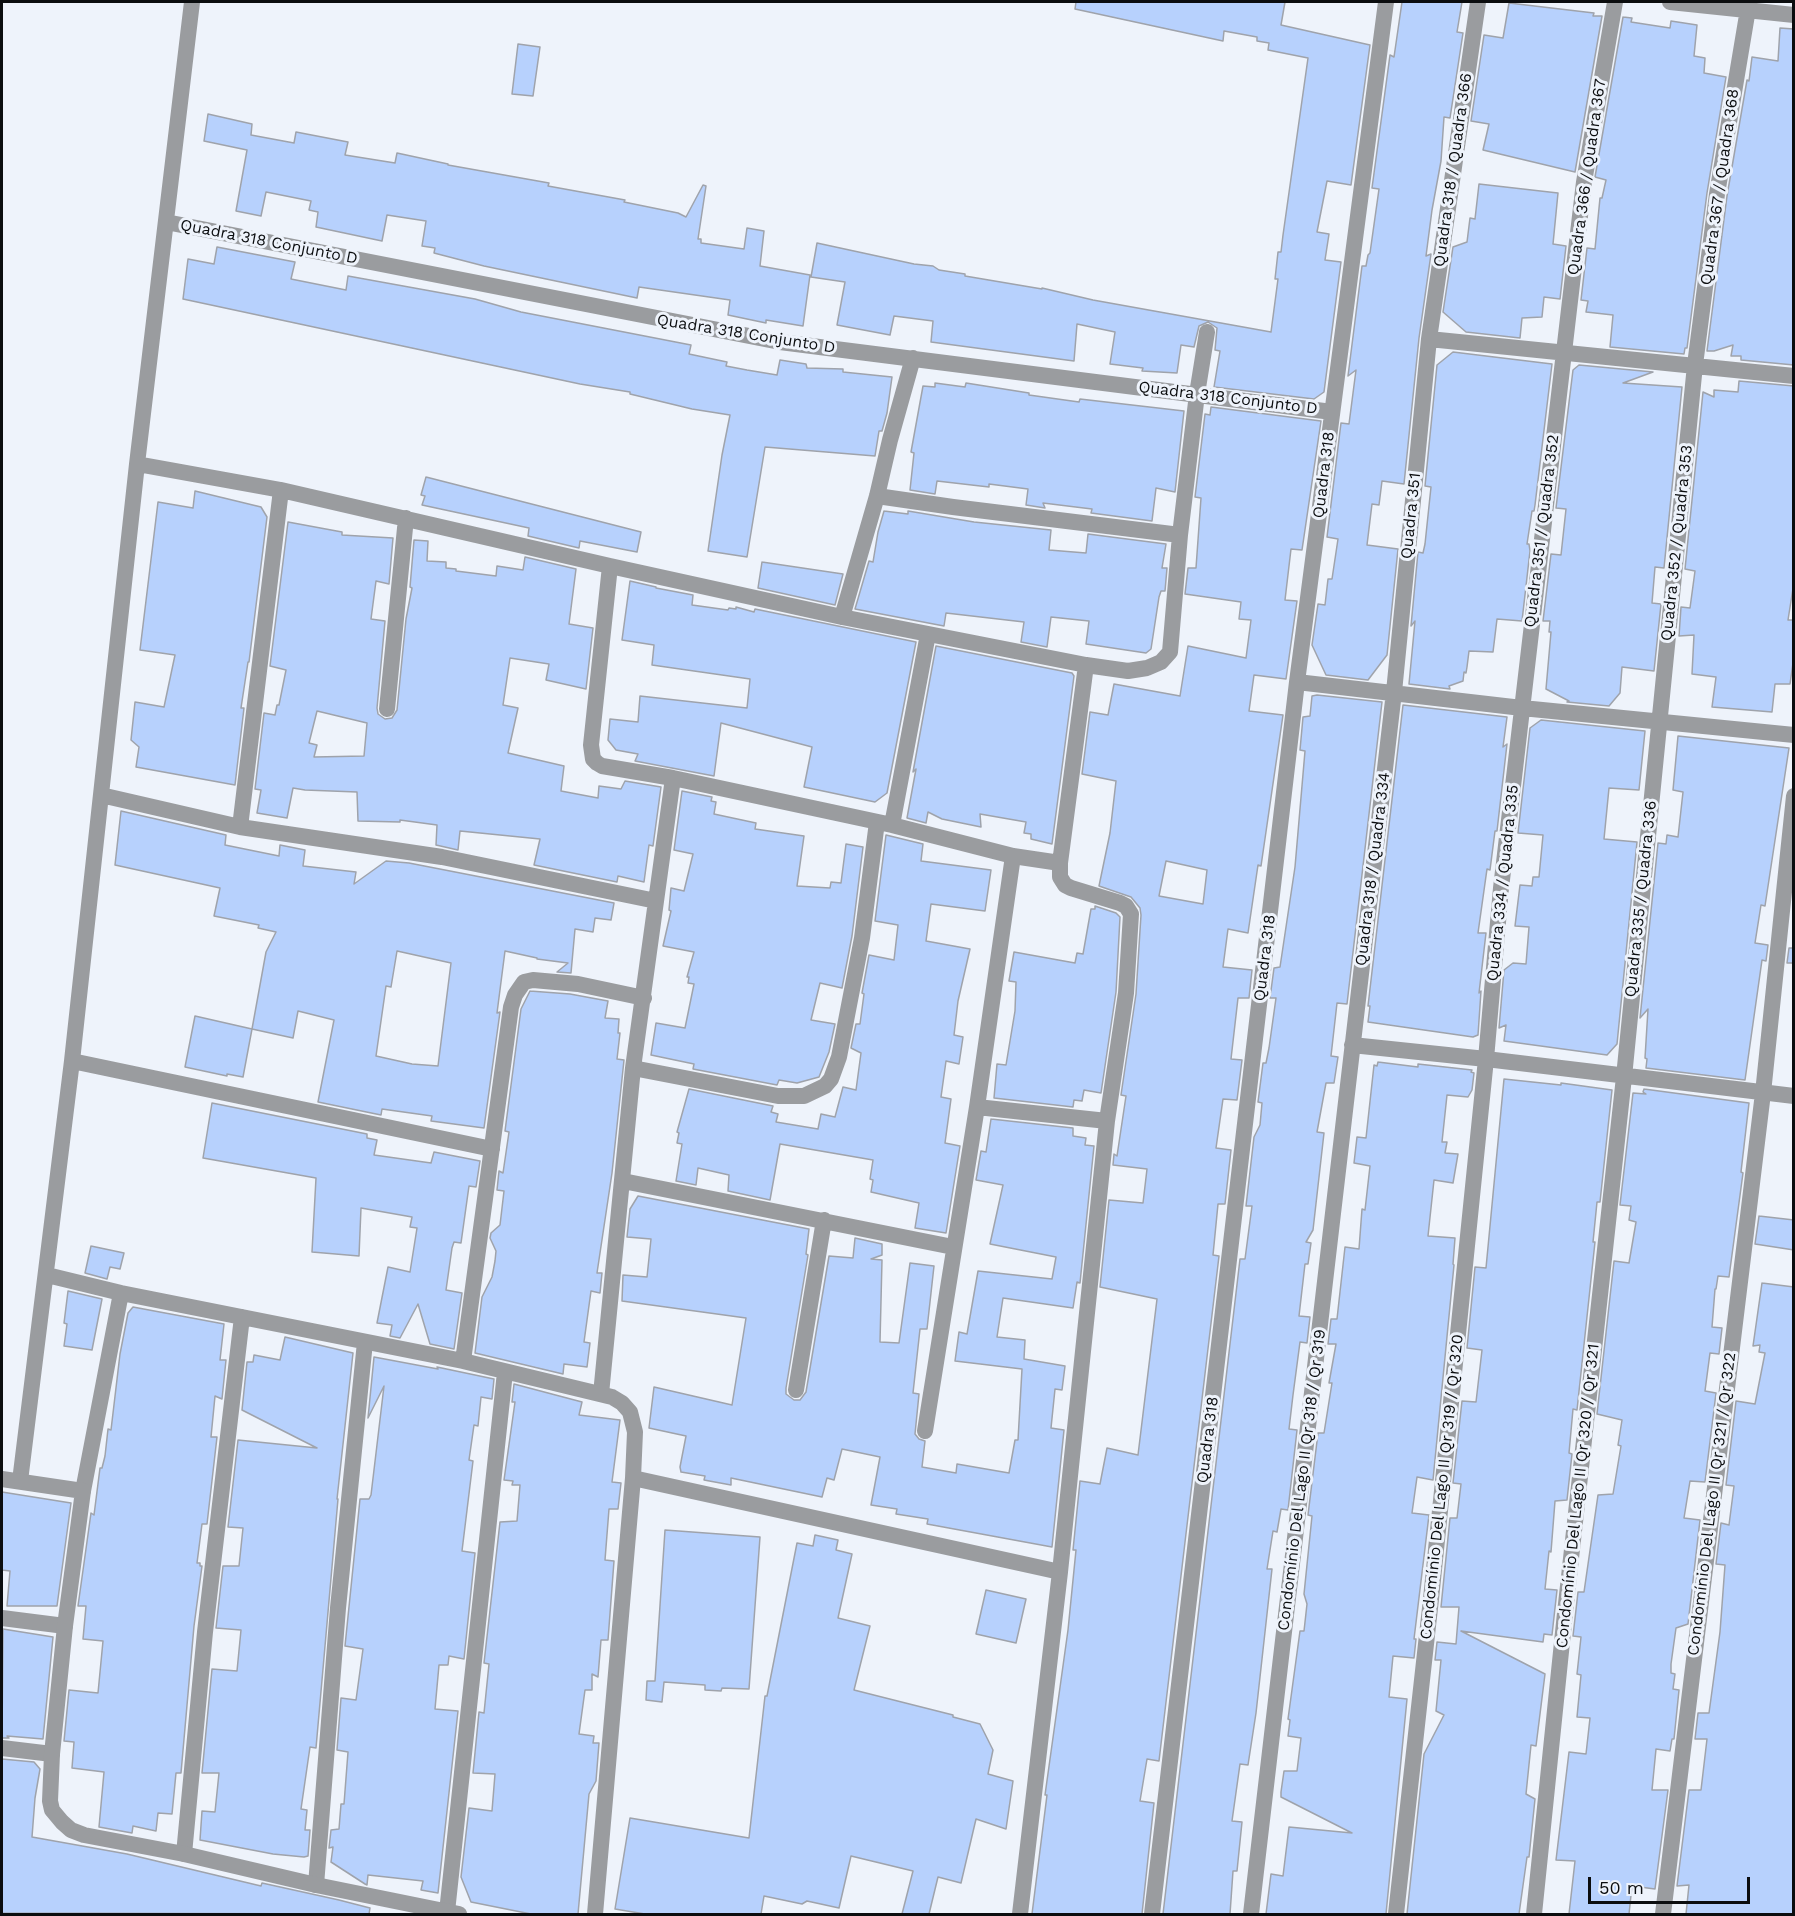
<!DOCTYPE html>
<html>
<head>
<meta charset="utf-8">
<style>
	body { margin:0 }
	#map { position:relative; width:1795px; height:1916px; overflow:hidden; background:#eef3fb; font-family:"Work Sans",sans-serif }
	canvas { display:block }
	.frame { position:absolute; inset:0; border:3px solid #0b0d0f; pointer-events:none }
	.scale { position:absolute; left:1588px; top:1877px; width:162px; height:27px; box-sizing:border-box; border:3px solid #0b0d0f; border-top:0; padding-left:8px; font-size:18px; line-height:21px; white-space:nowrap; color:#0b0d0f; -webkit-text-stroke:4px #eef3fb; paint-order:stroke }
</style>
</head>
<body>
<div id="map">
<canvas width="1795" height="1916"></canvas>
<div class="frame"></div>
<div class="scale">50 m</div>
</div>
<script>
const ctx = document.querySelector('canvas').getContext('2d');
ctx.lineJoin = 'round';
function fill(path, color) {
  ctx.fillStyle = color;
  ctx.fill(path, 'evenodd');
}
function shape(rows) {
  const path = new Path2D();
  for (const r of rows) {
    path.moveTo(r[0], r[1]);
    for (let i = 2; i < r.length; i += 2) path.lineTo(r[i], r[i + 1]);
  }
  return path;
}
function trace(path, color, width, dash) {
  ctx.strokeStyle = color;
  ctx.lineWidth = width;
  ctx.lineCap = dash ? 'butt' : 'round';
  ctx.setLineDash(dash || []);
  ctx.stroke(path);
}
function drawText(font, color, halo, rows, align = 'center') {
  ctx.font = font + ' "Work Sans",sans-serif';
  ctx.lineWidth = 6;
  ctx.setLineDash([]);
  ctx.textBaseline = 'middle';
  ctx.strokeStyle = halo;
  ctx.fillStyle = color;
  for (const [text, x, y, turn = 0] of rows) {
    ctx.save();
    ctx.translate(x, y);
    ctx.rotate((+turn || 0) * Math.PI / 180);
    ctx.textAlign = isNaN(turn) ? turn : align;
    if (halo) ctx.strokeText(text, 0, 0);
    ctx.fillText(text, 0, 0);
    ctx.restore();
  }
}
const building = shape([
	[1076,2,1285,2,1281,25,1370,45,1351,185,1327,181,1317,232,1329,234,1325,260,1341,262,1324,392,1314,399,1214,387,1220,351,1215,350,1217,328,1208,322,1199,326,1194,347,1181,345,1177,373,1142,371,1143,368,1110,364,1115,332,1077,324,1074,361,931,342,933,321,894,316,890,335,837,325,845,282,811,277,817,243,914,264,933,266,939,270,965,274,965,276,1042,289,1042,288,1093,300,1271,332,1278,279,1275,279,1278,252,1281,252,1283,235,1308,58,1268,50,1269,43,1257,41,1257,37,1224,31,1223,41,1075,9,1076,2],
	[1402,2,1462,2,1457,32,1463,33,1450,118,1444,117,1441,161,1432,210,1426,256,1431,254,1419,338,1404,484,1382,481,1379,505,1372,504,1367,545,1398,549,1387,655,1368,680,1326,675,1312,645,1318,604,1325,605,1328,579,1332,579,1338,539,1327,537,1341,423,1349,424,1356,370,1348,376,1362,266,1366,266,1368,255,1370,253,1379,189,1372,188,1390,55,1394,57,1402,2],
	[1509,3,1594,13,1593,16,1602,16,1575,172,1483,150,1489,124,1471,121,1484,35,1503,38,1509,3],
	[1623,17,1632,18,1631,22,1670,28,1671,21,1697,25,1694,56,1705,58,1704,73,1726,77,1707,193,1687,348,1685,348,1684,354,1610,347,1613,315,1586,312,1588,301,1581,300,1587,248,1595,249,1600,198,1602,198,1606,180,1595,177,1623,17],
	[1780,28,1794,29,1794,365,1741,360,1741,356,1731,356,1733,345,1714,351,1707,351,1727,196,1747,80,1749,81,1752,57,1778,61,1780,28],
	[518,44,540,47,533,96,512,94,518,44],
	[208,114,252,124,251,135,294,143,296,132,348,142,345,155,395,163,397,153,448,164,448,165,549,183,548,186,625,200,624,202,678,213,686,217,703,185,706,186,698,239,701,239,701,243,744,249,747,228,764,231,760,266,810,275,803,326,766,320,766,323,728,315,730,300,639,287,637,298,484,266,434,253,435,248,422,246,426,221,387,215,382,241,316,227,318,212,309,210,311,201,266,192,261,216,236,211,247,150,204,141,208,114],
	[1479,184,1558,193,1553,244,1566,246,1560,299,1544,297,1542,317,1522,318,1520,338,1466,332,1443,312,1453,247,1467,242,1470,218,1475,219,1479,184],
	[217,247,295,262,291,279,346,290,348,276,475,299,521,312,691,345,689,354,727,362,726,366,747,370,777,375,780,360,806,364,807,368,843,369,843,372,892,377,887,413,882,431,879,431,875,456,765,447,747,557,708,551,722,455,730,415,692,409,630,394,630,392,580,384,183,299,188,259,214,264,217,247],
	[1453,352,1552,364,1535,505,1534,511,1532,511,1527,544,1529,544,1530,551,1522,621,1497,619,1493,652,1469,651,1467,667,1466,673,1464,672,1463,681,1449,686,1450,689,1409,684,1415,621,1411,626,1418,552,1423,553,1425,544,1431,487,1425,486,1437,365,1453,352],
	[1579,365,1653,372,1623,383,1682,387,1664,568,1655,567,1652,603,1661,604,1654,671,1622,667,1620,693,1609,706,1567,702,1569,701,1546,689,1551,632,1549,632,1550,621,1543,621,1551,554,1561,555,1566,509,1556,508,1573,370,1579,365],
	[1739,381,1794,386,1794,582,1788,620,1794,620,1794,656,1790,684,1775,684,1772,712,1712,707,1716,677,1692,674,1694,635,1679,636,1681,607,1690,608,1695,571,1685,569,1703,392,1714,397,1714,390,1738,392,1739,381],
	[935,383,965,387,966,383,1029,393,1029,395,1079,402,1080,399,1184,411,1175,492,1156,488,1152,521,1091,513,1092,509,1043,503,1045,508,1026,505,1028,489,989,484,989,487,937,481,935,494,910,490,914,453,911,452,923,386,935,387,935,383],
	[1211,407,1321,421,1302,550,1291,549,1285,600,1297,601,1286,679,1254,675,1249,711,1283,715,1261,866,1258,865,1248,933,1228,929,1223,967,1252,970,1249,998,1238,998,1231,1059,1242,1060,1237,1100,1223,1099,1216,1148,1231,1150,1225,1204,1218,1204,1213,1255,1219,1256,1159,1761,1147,1759,1140,1801,1154,1803,1142,1914,1032,1914,1047,1795,1045,1795,1068,1630,1076,1550,1073,1550,1080,1481,1100,1484,1107,1448,1138,1455,1157,1299,1100,1287,1109,1200,1143,1203,1147,1169,1113,1165,1114,1154,1117,1156,1126,1096,1121,1095,1136,994,1141,915,1140,908,1131,897,1099,886,1110,833,1116,781,1082,774,1090,712,1108,715,1114,684,1180,696,1188,646,1246,658,1251,620,1239,619,1241,602,1185,594,1188,568,1196,568,1201,498,1195,497,1205,414,1210,415,1211,407],
	[1166,861,1207,870,1203,904,1159,896,1166,861],
	[426,477,641,532,637,552,580,541,579,548,528,536,529,528,422,505,425,496,421,495,426,477],
	[195,491,261,507,267,517,249,662,248,662,241,708,244,708,235,785,136,767,139,747,131,740,135,702,164,707,175,655,140,650,158,502,193,508,195,491],
	[884,511,908,514,908,511,974,522,1051,530,1049,550,1086,553,1088,534,1166,544,1162,568,1167,568,1165,591,1161,591,1159,597,1151,649,1146,653,1086,644,1089,621,1051,617,1047,647,1021,642,1024,622,946,613,944,626,855,609,869,561,873,562,878,532,884,511],
	[288,522,342,532,342,535,393,538,389,584,376,581,371,619,385,621,377,708,378,714,385,719,392,718,397,710,406,619,412,588,410,587,414,540,428,541,427,561,446,562,446,568,456,569,456,571,496,576,497,566,523,570,525,557,576,569,569,624,593,628,586,689,546,680,549,664,510,658,503,705,518,708,508,753,564,766,561,791,598,798,599,786,621,789,625,781,661,787,653,846,649,845,644,882,618,876,617,882,534,865,540,839,460,831,458,850,436,845,437,825,400,820,400,822,358,821,357,792,305,790,293,788,287,818,257,813,261,790,255,789,264,713,275,715,277,705,279,705,286,670,270,666,288,522],
	[317,711,367,723,364,756,314,757,317,745,309,743,317,711],
	[762,562,843,574,835,605,758,588,762,562],
	[630,581,656,587,656,588,693,595,692,605,728,610,729,608,736,609,736,607,754,612,755,609,916,642,887,793,875,802,804,787,812,747,721,723,714,776,635,761,638,754,616,750,608,740,610,719,638,722,640,696,747,708,750,679,652,665,654,645,622,640,630,581],
	[936,646,1072,673,1074,676,1052,844,1031,839,1031,834,1024,833,1026,822,980,814,981,827,942,819,928,812,926,823,907,818,916,769,913,772,936,646],
	[1317,695,1382,702,1347,1004,1337,1003,1331,1056,1338,1057,1334,1083,1326,1083,1317,1132,1324,1133,1313,1230,1306,1242,1311,1243,1308,1264,1305,1264,1299,1316,1310,1317,1307,1343,1300,1342,1293,1395,1289,1429,1297,1430,1288,1510,1281,1509,1277,1532,1273,1531,1267,1569,1272,1569,1256,1713,1248,1765,1240,1764,1232,1821,1242,1822,1237,1871,1233,1871,1230,1914,1163,1914,1240,1259,1245,1259,1252,1206,1246,1206,1254,1137,1260,1125,1262,1103,1258,1102,1263,1063,1266,1063,1269,1048,1276,998,1270,998,1274,968,1280,967,1295,867,1305,751,1300,750,1303,717,1310,716,1312,696,1317,695],
	[1403,705,1507,717,1503,747,1507,744,1497,831,1495,831,1490,870,1487,869,1478,933,1486,933,1479,993,1481,991,1478,1035,1473,1037,1368,1022,1370,1006,1368,1006,1403,705],
	[1541,720,1645,731,1639,790,1609,788,1604,839,1637,842,1617,1044,1607,1055,1504,1041,1506,1025,1499,1028,1504,970,1513,963,1526,964,1529,927,1515,926,1520,885,1532,886,1533,877,1539,877,1543,835,1518,833,1530,728,1541,720],
	[1678,736,1789,748,1765,906,1761,905,1755,943,1768,945,1766,961,1762,960,1745,1080,1646,1068,1647,1059,1645,1058,1648,1009,1640,1018,1658,843,1666,844,1667,835,1678,837,1683,792,1673,790,1678,736],
	[682,791,712,797,711,801,716,802,714,814,756,823,755,829,804,836,797,886,830,888,831,882,841,883,846,844,863,847,852,936,842,988,820,983,811,1020,835,1024,829,1052,819,1077,797,1083,779,1080,777,1085,693,1069,694,1064,651,1055,656,1023,685,1028,694,984,688,983,689,977,687,977,694,952,663,946,671,911,669,910,671,888,684,891,693,854,674,850,682,791],
	[121,811,226,835,225,845,279,856,280,845,305,850,303,866,356,872,354,884,386,861,409,863,614,903,611,920,595,918,593,932,575,929,571,973,557,972,568,963,537,959,537,958,505,951,497,1013,500,1012,484,1128,431,1121,432,1116,382,1109,381,1115,318,1102,334,1020,298,1011,293,1038,252,1029,266,952,276,932,258,928,259,925,214,916,220,888,115,865,121,811],
	[397,951,451,963,438,1066,412,1064,376,1056,386,986,391,987,397,951],
	[886,835,923,844,921,861,991,870,985,911,931,904,926,941,970,949,958,1001,954,1035,963,1037,959,1064,946,1061,941,1097,951,1099,945,1143,960,1146,946,1233,915,1228,919,1203,871,1192,873,1180,870,1179,873,1160,780,1144,770,1200,728,1191,729,1175,698,1168,696,1185,676,1181,682,1144,677,1143,679,1133,677,1132,689,1089,773,1106,771,1112,778,1114,776,1122,818,1129,821,1114,835,1117,843,1087,856,1090,861,1053,851,1048,856,1024,860,1024,864,994,862,993,869,955,894,960,898,925,875,921,886,835],
	[1095,906,1116,913,1120,917,1116,992,1101,1093,1084,1090,1082,1101,1074,1100,1073,1107,994,1098,997,1064,1006,1065,1015,1011,1016,982,1009,981,1014,952,1075,963,1077,953,1083,954,1091,909,1095,909,1095,906],
	[1789,948,1794,948,1794,963,1787,963,1789,948],
	[530,991,570,994,608,1001,605,1018,619,1019,618,1033,620,1033,617,1059,624,1060,612,1173,597,1273,602,1273,600,1293,591,1291,584,1342,590,1343,587,1367,564,1364,563,1374,475,1353,482,1297,492,1277,495,1261,496,1251,490,1238,491,1233,500,1225,504,1191,497,1190,499,1171,503,1173,509,1132,505,1131,521,1009,530,991],
	[195,1016,252,1029,243,1077,227,1074,227,1076,185,1067,195,1016],
	[1378,1062,1418,1067,1418,1064,1472,1070,1471,1072,1474,1073,1472,1090,1468,1097,1447,1095,1442,1142,1447,1142,1445,1153,1458,1154,1453,1183,1434,1180,1428,1236,1455,1238,1453,1264,1454,1265,1433,1480,1417,1477,1412,1513,1429,1515,1414,1639,1416,1639,1414,1658,1393,1656,1389,1697,1407,1699,1386,1914,1266,1914,1271,1874,1283,1876,1289,1827,1352,1833,1281,1797,1281,1792,1284,1771,1297,1771,1301,1738,1288,1736,1290,1720,1288,1719,1300,1631,1304,1631,1307,1604,1304,1594,1312,1516,1308,1515,1318,1433,1324,1433,1332,1383,1329,1383,1336,1344,1328,1344,1331,1319,1337,1319,1345,1247,1359,1249,1362,1209,1365,1210,1370,1166,1354,1163,1357,1137,1366,1138,1374,1065,1377,1066,1378,1062],
	[1504,1079,1561,1085,1561,1083,1612,1090,1600,1202,1597,1202,1593,1242,1595,1242,1577,1410,1573,1409,1569,1453,1572,1454,1567,1500,1555,1501,1551,1552,1549,1551,1545,1589,1557,1590,1552,1635,1544,1634,1543,1642,1461,1631,1545,1674,1536,1746,1531,1745,1526,1794,1535,1799,1529,1857,1527,1857,1519,1914,1407,1914,1424,1754,1444,1715,1436,1711,1441,1660,1435,1660,1437,1642,1456,1644,1459,1607,1441,1607,1450,1518,1457,1518,1461,1484,1453,1483,1462,1401,1476,1402,1482,1350,1467,1348,1475,1267,1486,1268,1504,1079],
	[1644,1089,1749,1103,1741,1172,1743,1173,1729,1277,1718,1276,1716,1289,1715,1289,1712,1327,1722,1328,1719,1354,1710,1353,1705,1391,1716,1393,1705,1482,1690,1481,1684,1518,1700,1520,1688,1624,1676,1628,1671,1664,1671,1673,1675,1674,1673,1689,1679,1690,1674,1739,1672,1739,1670,1751,1656,1749,1652,1790,1668,1790,1655,1889,1632,1886,1629,1914,1569,1914,1575,1861,1556,1860,1569,1752,1586,1754,1590,1718,1577,1717,1581,1675,1577,1674,1581,1637,1573,1636,1578,1592,1584,1592,1598,1495,1613,1494,1621,1446,1618,1445,1622,1420,1597,1414,1614,1261,1629,1263,1636,1222,1629,1220,1631,1206,1620,1205,1633,1093,1646,1094,1643,1092,1644,1089],
	[212,1103,367,1134,367,1138,377,1140,374,1155,431,1163,434,1152,480,1161,476,1187,469,1186,461,1243,454,1242,452,1248,446,1290,462,1293,454,1349,430,1344,418,1304,400,1338,390,1336,392,1325,377,1323,388,1267,410,1272,417,1228,410,1227,412,1217,361,1208,359,1256,312,1252,316,1178,203,1158,212,1103],
	[991,1119,1073,1128,1073,1136,1086,1138,1085,1145,1094,1146,1080,1283,1077,1282,1073,1308,1003,1298,997,1337,1025,1340,1024,1359,1065,1366,1062,1390,1055,1389,1051,1428,1064,1430,1052,1547,927,1524,928,1519,896,1514,897,1509,871,1505,880,1457,842,1449,834,1480,827,1478,822,1497,731,1478,731,1485,704,1480,705,1476,681,1472,680,1467,686,1436,649,1428,654,1387,732,1405,746,1318,622,1301,623,1275,647,1277,651,1239,627,1237,630,1209,638,1196,809,1229,806,1254,808,1255,786,1388,786,1394,794,1400,800,1400,806,1392,829,1256,853,1258,855,1238,882,1244,882,1255,871,1259,882,1260,880,1342,899,1343,910,1263,934,1266,927,1329,920,1329,913,1393,919,1394,915,1434,919,1439,925,1441,922,1467,956,1473,957,1464,1009,1473,1015,1440,1018,1440,1022,1369,955,1361,959,1332,967,1334,978,1271,1052,1279,1056,1257,990,1244,1003,1185,976,1180,981,1151,986,1152,991,1119],
	[1759,1216,1794,1220,1794,1250,1755,1244,1759,1216],
	[91,1246,124,1253,120,1269,110,1267,107,1279,85,1273,91,1246],
	[1762,1283,1794,1287,1794,1914,1686,1914,1689,1885,1677,1886,1689,1790,1701,1790,1707,1739,1695,1739,1698,1713,1709,1713,1720,1632,1725,1565,1716,1564,1721,1523,1729,1525,1734,1486,1726,1485,1736,1401,1755,1404,1765,1353,1759,1352,1760,1345,1753,1346,1762,1283],
	[68,1291,102,1299,92,1350,64,1346,67,1324,64,1323,68,1291],
	[133,1307,224,1324,220,1360,226,1360,222,1399,215,1396,211,1437,217,1437,207,1524,202,1524,197,1563,200,1563,200,1566,202,1566,194,1626,181,1773,176,1773,172,1814,158,1813,156,1831,133,1826,132,1833,99,1827,104,1772,72,1768,74,1742,64,1741,69,1690,98,1693,103,1641,83,1639,86,1606,78,1606,91,1513,94,1515,100,1468,102,1468,105,1456,108,1429,111,1430,120,1354,128,1313,133,1307],
	[285,1337,353,1353,337,1499,338,1499,316,1748,310,1747,301,1809,307,1810,305,1830,310,1830,308,1856,304,1857,273,1854,200,1840,202,1811,215,1812,219,1773,202,1773,212,1669,237,1671,241,1630,216,1628,223,1566,239,1566,243,1528,228,1527,238,1440,317,1448,242,1410,247,1362,253,1362,254,1355,280,1360,285,1337],
	[374,1357,438,1369,437,1367,494,1379,492,1399,481,1397,478,1426,474,1425,469,1460,473,1461,462,1551,475,1553,464,1659,449,1656,448,1665,439,1665,435,1709,458,1711,438,1893,421,1890,423,1881,368,1875,367,1885,365,1884,331,1862,333,1847,329,1848,331,1830,339,1829,341,1804,344,1804,348,1752,337,1750,341,1698,356,1700,363,1649,345,1646,360,1499,369,1499,371,1495,384,1386,368,1418,374,1357],
	[514,1384,582,1402,579,1415,620,1420,612,1482,621,1483,618,1509,609,1509,605,1560,614,1561,608,1640,601,1640,598,1677,592,1674,592,1690,585,1690,579,1734,594,1736,593,1743,599,1743,596,1781,589,1794,578,1914,531,1914,471,1902,461,1877,469,1808,492,1811,495,1774,473,1773,479,1712,484,1713,489,1664,484,1663,500,1522,517,1521,520,1485,512,1485,513,1481,504,1480,515,1402,512,1402,514,1384],
	[2,1492,71,1503,57,1606,7,1606,10,1571,2,1570,2,1492],
	[665,1530,760,1537,749,1689,722,1688,721,1691,705,1690,705,1685,664,1682,662,1702,646,1700,647,1681,655,1681,665,1530],
	[815,1535,838,1540,836,1550,852,1554,838,1618,870,1626,854,1690,953,1715,953,1717,980,1724,993,1750,988,1774,1013,1781,1006,1829,976,1819,961,1883,938,1877,929,1914,902,1914,913,1871,851,1856,839,1908,807,1901,802,1904,764,1896,761,1914,645,1914,615,1909,630,1818,749,1838,765,1696,767,1696,797,1543,813,1546,815,1535],
	[986,1590,1026,1599,1016,1643,976,1634,986,1590],
	[3,1629,53,1637,43,1739,7,1736,9,1738,2,1738,3,1629],
	[2,1759,34,1762,40,1769,35,1798,32,1837,127,1854,261,1886,262,1883,339,1900,370,1908,369,1914,2,1913,2,1759]
]);
fill(building, '#b7d1fd');
trace(building, '#9fa3ab', 1.5);
trace(shape([
	[1670,2,1794,15],
	[166,222,780,342,1332,412],
	[1429,339,1794,376],
	[137,464,281,490,610,566,842,617,1086,665,1128,671,1147,668,1161,662,1170,652,1180,535,1197,394,1207,332],
	[877,496,953,507,1180,535],
	[610,566,591,745,593,759,597,763,602,766,673,778,892,825,1013,856,1060,863],
	[842,617,877,496,890,440,913,358],
	[1297,682,1522,708,1794,735],
	[387,709,406,518],
	[101,795,240,827,442,857,656,901],
	[892,825,928,634],
	[240,827,281,490],
	[1352,1045,1486,1059,1794,1096],
	[72,1061,492,1149],
	[633,1068,778,1096,804,1096,825,1086,831,1079,839,1057,862,938,877,822],
	[977,1107,1107,1121,1126,993,1131,914,1126,906,1120,903,1071,888,1065,885,1060,877,1060,863,1086,665],
	[623,1181,953,1247],
	[47,1275,121,1293,463,1361,612,1397,622,1403,630,1412,635,1432,633,1478,595,1914],
	[463,1361,511,1007,515,995,524,982,533,980,578,984,644,998],
	[796,1390,824,1220],
	[601,1394,633,1068,673,778],
	[925,1431,977,1107,1013,856],
	[633,1478,1060,1572,1020,1914],
	[20,1481,72,1061,137,464,192,2],
	[83,1491,121,1293],
	[1060,1572,1107,1121],
	[2,1618,65,1626],
	[2,1748,52,1754],
	[184,1854,205,1632,242,1317],
	[316,1885,338,1608,365,1342],
	[447,1912,505,1372],
	[1152,1914,1297,682,1386,2],
	[1251,1914,1394,692,1429,339,1478,2],
	[1396,1914,1431,1599,1486,1059,1501,888,1584,182,1615,2],
	[1534,1914,1565,1613,1624,1077,1695,365,1717,194,1748,9],
	[1663,1914,1763,1093,1794,796]
]), '#9a9c9f', 16);
trace(shape([
	[2,1479,83,1491,65,1626,52,1754,50,1801,52,1810,62,1822,71,1830,84,1835,184,1854,316,1885,459,1914]
]), '#9a9c9f', 16);
drawText('16px', '#0b0d0f', '#eef3fb', [
	["Quadra 318 / Quadra 366",1453,170,-82],
	["Quadra 366 / Quadra 367",1587,177,-82],
	["Quadra 367 / Quadra 368",1720,187,-82],
	["Quadra 318 Conjunto D",269,242,11],
	["Quadra 318 Conjunto D",746,334,9],
	["Quadra 318 Conjunto D",1228,398,7],
	["Quadra 318",1324,475,-83],
	["Quadra 351",1411,516,-84],
	["Quadra 351 / Quadra 352",1542,531,-83],
	["Quadra 352 / Quadra 353",1677,543,-84],
	["Quadra 318 / Quadra 334",1373,869,-83],
	["Quadra 334 / Quadra 335",1503,883,-84],
	["Quadra 335 / Quadra 336",1641,899,-84],
	["Quadra 318",1265,958,-83],
	["Quadra 318",1208,1440,-83],
	["Condomínio Del Lago II Qr 318 / Qr 319",1302,1480,-83],
	["Condomínio Del Lago II Qr 319 / Qr 320",1442,1487,-84],
	["Condomínio Del Lago II Qr 320 / Qr 321",1578,1496,-84],
	["Condomínio Del Lago II Qr 321 / Qr 322",1712,1504,-83]
]);
</script>
</body>
</html>
